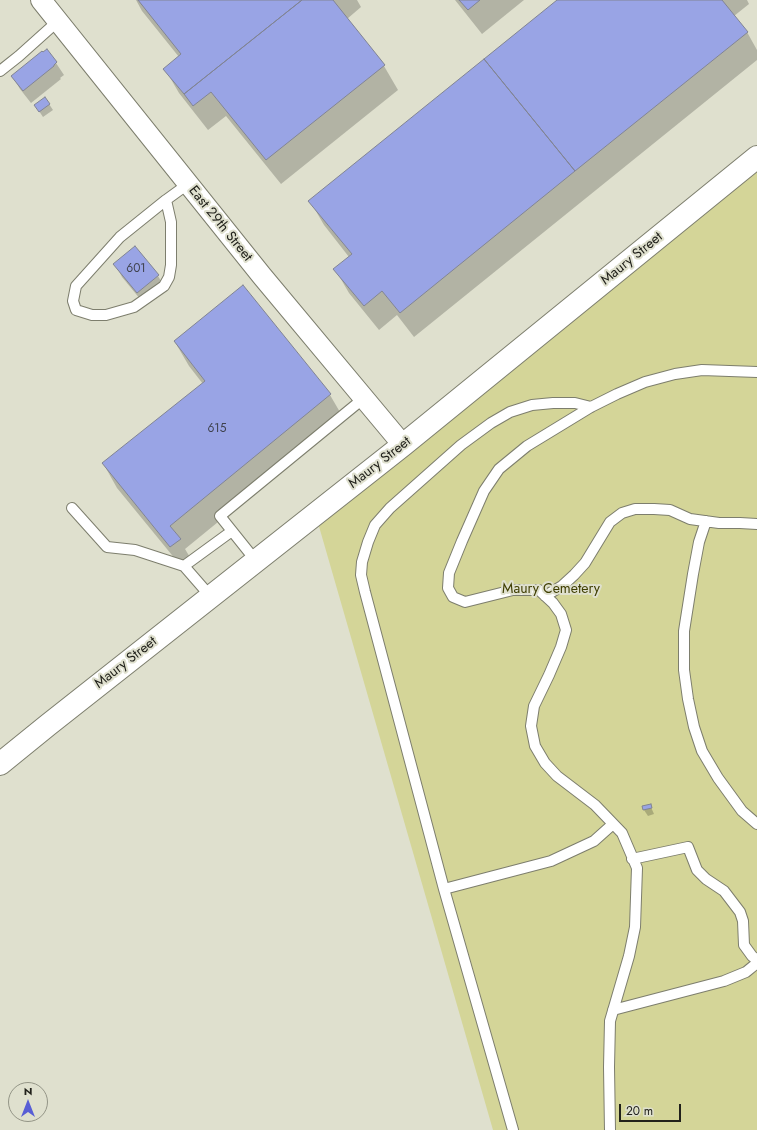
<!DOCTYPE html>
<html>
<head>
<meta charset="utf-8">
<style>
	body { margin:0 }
	#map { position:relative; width:757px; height:1130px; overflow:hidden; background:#dfe0ce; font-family:Jost,sans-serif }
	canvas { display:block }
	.north { position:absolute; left:8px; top:1082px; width:40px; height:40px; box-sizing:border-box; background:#dfe0ce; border:1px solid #939486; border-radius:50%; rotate:0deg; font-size:11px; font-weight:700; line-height:16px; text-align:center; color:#21211b }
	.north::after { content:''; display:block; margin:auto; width:14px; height:18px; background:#585ed5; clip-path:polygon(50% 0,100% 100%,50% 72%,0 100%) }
	.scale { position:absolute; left:619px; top:1104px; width:62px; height:18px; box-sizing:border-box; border:2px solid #21211b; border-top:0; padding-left:5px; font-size:12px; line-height:14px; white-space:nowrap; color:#21211b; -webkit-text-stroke:3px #dfe0ce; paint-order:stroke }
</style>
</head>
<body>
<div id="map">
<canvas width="757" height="1130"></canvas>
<div class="north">N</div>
<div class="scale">20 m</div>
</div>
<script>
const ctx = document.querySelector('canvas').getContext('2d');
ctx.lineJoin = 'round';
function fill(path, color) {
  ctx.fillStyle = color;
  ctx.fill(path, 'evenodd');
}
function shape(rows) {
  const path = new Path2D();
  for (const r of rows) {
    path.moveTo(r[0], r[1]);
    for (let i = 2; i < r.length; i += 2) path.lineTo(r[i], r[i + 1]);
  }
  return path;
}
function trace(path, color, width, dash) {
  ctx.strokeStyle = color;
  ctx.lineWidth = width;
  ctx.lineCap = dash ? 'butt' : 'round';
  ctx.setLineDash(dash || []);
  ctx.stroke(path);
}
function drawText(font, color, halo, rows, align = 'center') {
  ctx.font = font + ' Jost,sans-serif';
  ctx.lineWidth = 4;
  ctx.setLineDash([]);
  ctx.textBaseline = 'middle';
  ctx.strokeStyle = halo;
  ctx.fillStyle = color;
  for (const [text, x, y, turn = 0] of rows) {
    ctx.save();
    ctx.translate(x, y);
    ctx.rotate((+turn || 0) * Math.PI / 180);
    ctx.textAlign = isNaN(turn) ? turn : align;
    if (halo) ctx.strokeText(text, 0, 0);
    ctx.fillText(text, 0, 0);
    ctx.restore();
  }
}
fill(shape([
	[757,159,757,1130,493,1130,316,516]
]), '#d4d598');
fill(shape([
	[136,0,357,0,361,7,347,19,384,66,398,90,281,184,226,116,208,130,179,93,165,69,179,57,142,11],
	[455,0,524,0,482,34],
	[558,0,747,0,749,4,734,16,747,32,757,50,757,60,414,337,397,315,379,330,349,293,335,269,349,257,324,225,310,201],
	[47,51,56,63,64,75,60,78,61,79,31,103,20,89,12,76],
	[49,104,53,110,43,117,39,111],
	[115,264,158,276,165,288,145,305,122,277],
	[175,342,330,395,344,419,185,549,194,564,185,571,117,488,103,463,203,384,189,366],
	[650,805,654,814,648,816,644,810]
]), '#0003');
const building = shape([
	[138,0,302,0,184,94,163,69,181,54,138,0],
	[302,0,333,0,385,65,266,160,211,92,193,106,184,94,302,0],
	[459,0,480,0,468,10,459,0],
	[557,0,722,0,748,32,575,171,484,59,557,0],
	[47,49,57,62,54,65,54,66,23,91,11,76,42,51,43,52,47,49],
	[484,59,575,171,400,313,382,291,364,306,333,269,352,254,308,201,484,59],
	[45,97,50,104,39,112,34,105,45,97],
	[135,246,159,275,137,293,113,264,135,246],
	[243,285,331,394,170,526,181,539,170,547,102,463,205,381,174,341,243,285],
	[651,804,652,808,643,810,642,806,651,804]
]);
fill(building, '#99a4e5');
trace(building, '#818493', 1);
const lane = shape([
	[0,71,19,56,58,21],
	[166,200,171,222,171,265,169,277,164,286,134,307,106,315,92,315,76,310,73,301,76,286,120,237,166,200,188,184],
	[72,508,107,547,135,550,184,566,211,597],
	[706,521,699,542,693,574,684,631,684,670,688,699,694,727,702,751,718,778,742,811,757,824],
	[256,561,220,516,364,398],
	[184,566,232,531],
	[545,596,562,586,574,575,585,563,610,522,622,513,635,509,654,509,670,510,690,519,719,523,740,523,757,524],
	[632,859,688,847,697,870,706,879,724,891,740,912,743,921,744,945,752,956,757,960],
	[444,889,551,861,594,841,613,824],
	[613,1010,724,981,746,972,757,963],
	[513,1130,444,889,365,592,361,575,362,562,368,542,375,525,390,508,461,445,491,423,510,412,532,405,553,403,575,403,591,407],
	[610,1130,609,1067,610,1021,629,956,635,927,637,868,622,833,595,805,557,776,545,763,535,746,531,726,534,706,549,675,561,647,566,630,561,614,553,603,539,590,513,590,465,602,453,597,448,588,449,573,462,541,484,491,499,469,527,446,591,407,617,394,645,382,675,374,702,370,757,372]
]);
const street = shape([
	[41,0,262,276,403,445]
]);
const secondary = shape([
	[0,764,48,725,403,445,757,157]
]);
trace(lane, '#7d7e6d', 12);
trace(street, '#7d7e6d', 22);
trace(secondary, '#7d7e6d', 24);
trace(lane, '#fff', 10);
trace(street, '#fff', 20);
trace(secondary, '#fff', 22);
drawText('12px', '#3f424e', null, [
	["601",136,269],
	["615",217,429]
]);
drawText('14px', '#21211b', '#dfe0ce', [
	["East 29th Street",220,224,51],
	["Maury Street",632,259,-39],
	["Maury Street",380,463,-38],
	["Maury Street",126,663,-38]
]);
drawText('14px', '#3f3e02', '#dfe0ce', [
	["Maury Cemetery",551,590]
]);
</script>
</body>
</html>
